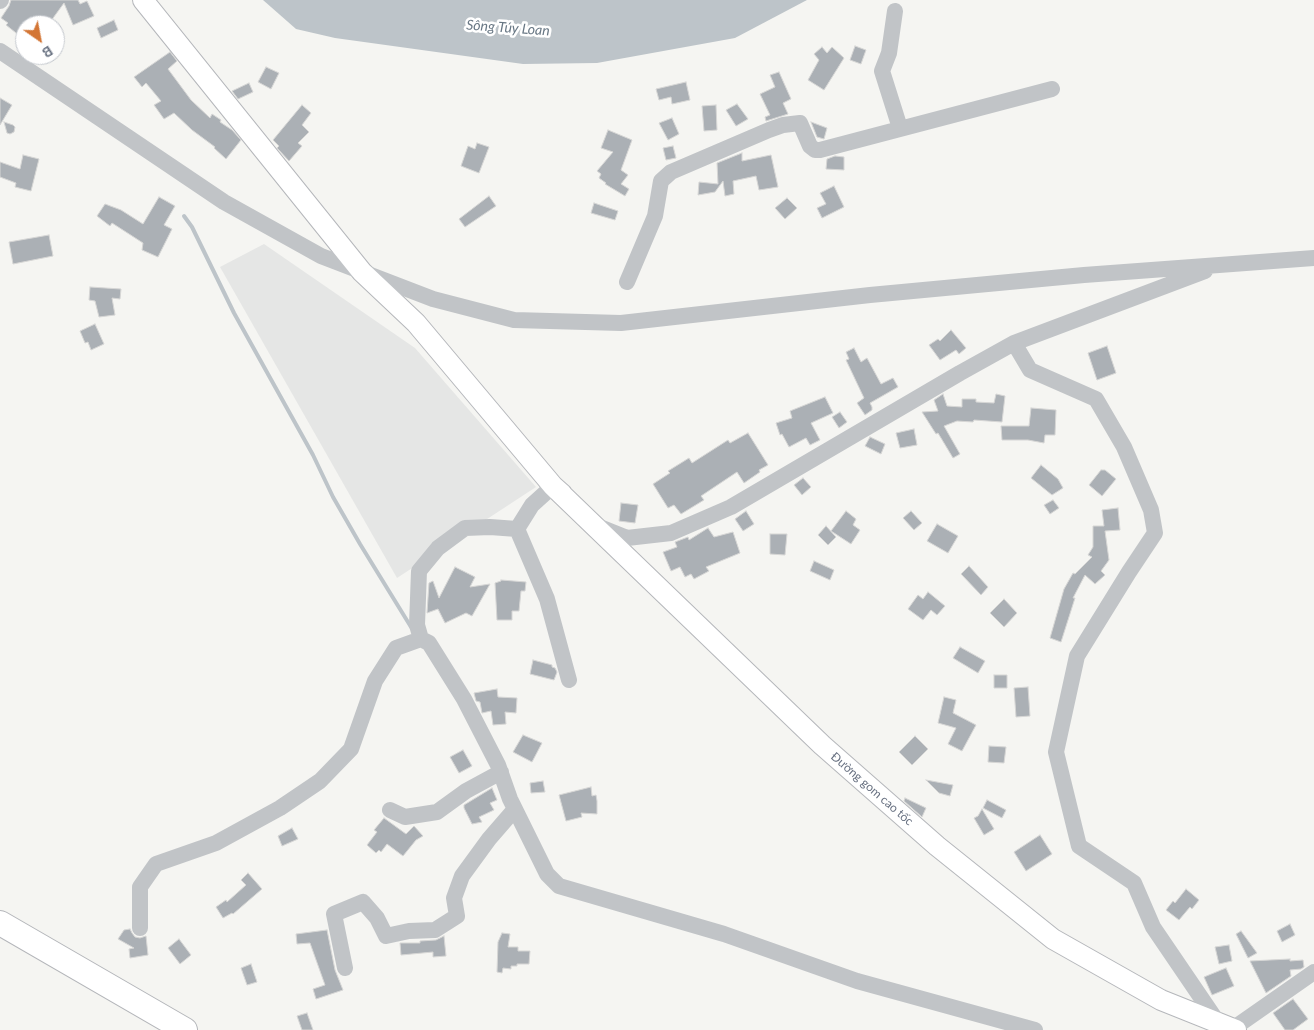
<!DOCTYPE html>
<html>
<head>
<meta charset="utf-8">
<style>
	body { margin:0 }
	#map { position:relative; width:1314px; height:1030px; overflow:hidden; background:#f5f5f2; font-family:Lato,sans-serif }
	canvas { display:block }
	.north { position:absolute; left:15px; top:15px; width:50px; height:50px; box-sizing:border-box; background:#fff; border:1px solid #c2c6cc; border-radius:50%; rotate:147deg; font-size:14px; font-weight:700; line-height:20px; text-align:center; color:#677080 }
	.north::after { content:''; display:block; margin:auto; width:18px; height:22px; background:#d37534; clip-path:polygon(50% 0,100% 100%,50% 72%,0 100%) }
</style>
</head>
<body>
<div id="map">
<canvas width="1314" height="1030"></canvas>
<div class="north">B</div>
</div>
<script>
const ctx = document.querySelector('canvas').getContext('2d');
ctx.lineJoin = 'round';
function fill(path, color) {
  ctx.fillStyle = color;
  ctx.fill(path, 'evenodd');
}
function shape(rows) {
  const path = new Path2D();
  for (const r of rows) {
    path.moveTo(r[0], r[1]);
    for (let i = 2; i < r.length; i += 2) path.lineTo(r[i], r[i + 1]);
  }
  return path;
}
function trace(path, color, width, dash) {
  ctx.strokeStyle = color;
  ctx.lineWidth = width;
  ctx.lineCap = dash ? 'butt' : 'round';
  ctx.setLineDash(dash || []);
  ctx.stroke(path);
}
function drawText(font, color, halo, rows, align = 'center') {
  ctx.font = font + ' Lato,sans-serif';
  ctx.lineWidth = 5;
  ctx.setLineDash([]);
  ctx.textBaseline = 'middle';
  ctx.strokeStyle = halo;
  ctx.fillStyle = color;
  for (const [text, x, y, turn = 0] of rows) {
    ctx.save();
    ctx.translate(x, y);
    ctx.rotate((+turn || 0) * Math.PI / 180);
    ctx.textAlign = isNaN(turn) ? turn : align;
    if (halo) ctx.strokeText(text, 0, 0);
    ctx.fillText(text, 0, 0);
    ctx.restore();
  }
}
fill(shape([
	[264,244,415,348,536,487,397,578,220,267]
]), '#e5e6e5');
fill(shape([
	[263,0,807,0,735,38,597,63,523,64,335,38,296,29]
]), '#bdc4c9');
trace(shape([
	[184,216,192,227,234,313,313,455,333,497,360,544,411,627]
]), '#bdc4c9', 4);
const building = shape([
	[11,0,78,0,80,4,87,1,94,16,73,25,64,3,48,25,25,25,25,40,6,25,8,23,1,18,9,6,11,0],
	[114,20,118,30,101,38,97,28,114,20],
	[855,46,866,50,861,64,850,60,855,46],
	[822,47,827,53,832,47,844,58,824,90,808,80,819,60,814,54,822,47],
	[170,52,177,61,168,69,191,100,210,118,212,114,221,120,220,122,232,130,241,140,226,159,214,148,215,147,192,130,174,113,164,119,154,105,161,101,146,83,142,87,134,77,170,52],
	[266,67,279,73,271,89,258,82,266,67],
	[779,72,791,99,783,103,788,114,766,121,765,117,770,115,760,94,775,87,770,75,779,72],
	[686,82,690,100,672,104,671,97,659,100,656,89,686,82],
	[249,83,253,92,238,99,232,91,249,83],
	[0,98,12,105,0,125,0,98],
	[737,104,748,119,736,126,726,110,737,104],
	[302,105,311,113,302,125,309,132,298,143,302,146,289,161,277,148,279,146,273,140,302,105],
	[716,105,717,130,704,131,702,106,716,105],
	[672,118,679,134,668,140,659,123,672,118],
	[4,122,13,125,15,127,14,132,10,134,7,133,4,122],
	[811,122,827,128,824,139,817,137,811,122],
	[608,130,632,140,621,170,628,175,621,184,629,189,625,196,605,184,606,183,599,178,601,174,597,171,613,152,601,148,608,130],
	[477,143,489,147,479,173,461,166,468,146,475,149,477,143],
	[673,146,676,158,666,160,663,148,673,146],
	[742,153,742,161,771,155,778,187,759,190,756,176,733,181,734,194,725,196,723,181,715,192,698,195,699,182,718,184,717,163,742,153],
	[23,155,39,159,31,191,15,187,16,183,0,177,0,162,20,169,23,155],
	[835,156,844,157,844,170,826,169,827,159,835,156],
	[834,186,844,207,822,218,817,208,826,204,820,193,834,186],
	[489,196,496,206,465,227,459,219,489,196],
	[159,197,175,206,164,225,172,229,158,257,142,250,143,243,112,223,110,226,97,216,105,204,121,210,143,224,159,197],
	[787,198,797,208,785,219,775,208,787,198],
	[594,203,618,211,615,220,591,213,594,203],
	[49,235,53,256,13,264,9,242,49,235],
	[90,287,121,289,120,299,112,298,115,315,99,317,95,301,89,300,90,287],
	[95,324,104,344,91,350,88,342,85,343,80,331,95,324],
	[951,330,966,348,959,354,956,350,940,360,929,345,938,339,940,341,951,330],
	[1107,346,1116,373,1097,380,1088,353,1107,346],
	[854,348,861,362,867,358,881,384,893,378,898,387,870,403,872,407,872,410,865,415,857,403,864,398,846,360,849,359,846,352,854,348],
	[943,394,947,406,962,407,962,399,976,399,976,402,994,403,996,394,1005,396,1002,422,974,420,973,422,957,421,944,426,960,454,953,458,938,433,936,434,922,412,938,411,934,400,943,394],
	[825,397,833,413,811,423,820,440,810,445,806,438,789,447,782,434,780,435,776,423,792,418,790,411,825,397],
	[1031,408,1056,410,1055,435,1045,435,1044,443,1028,440,1002,440,1001,426,1029,426,1031,408],
	[840,412,847,422,839,428,832,417,840,412],
	[914,429,917,445,900,448,896,433,914,429],
	[748,433,768,465,759,470,760,472,744,483,737,472,701,496,704,500,681,514,674,505,668,508,653,484,670,473,668,471,689,458,692,463,728,440,730,443,748,433],
	[870,437,885,444,881,454,865,446,870,437],
	[1041,465,1058,479,1063,488,1052,495,1031,478,1041,465],
	[1101,470,1105,470,1116,479,1102,496,1089,485,1101,470],
	[803,478,811,487,802,495,794,485,803,478],
	[1053,500,1059,508,1050,514,1044,505,1053,500],
	[621,503,638,505,635,523,619,521,621,503],
	[1118,508,1120,530,1105,531,1109,560,1101,571,1105,575,1095,584,1085,575,1073,598,1075,598,1061,642,1050,638,1064,589,1073,573,1075,574,1092,557,1088,555,1093,547,1093,526,1104,526,1102,510,1118,508],
	[746,511,754,524,743,531,735,519,746,511],
	[846,511,856,519,853,525,860,530,851,544,831,531,846,511],
	[911,511,922,523,914,530,903,518,911,511],
	[937,524,958,536,948,553,927,541,937,524],
	[826,526,836,537,828,545,818,535,826,526],
	[708,528,714,537,733,532,740,553,706,567,709,571,694,579,691,574,685,577,680,567,671,571,663,552,677,547,675,542,688,537,689,540,708,528],
	[770,534,787,534,785,555,770,554,770,534],
	[814,561,834,570,830,580,810,571,814,561],
	[969,566,988,587,981,595,961,574,969,566],
	[455,567,475,577,470,587,490,584,472,616,466,613,445,623,438,609,427,613,429,583,433,581,439,598,455,567],
	[501,580,526,582,525,591,521,591,519,611,512,611,512,620,497,620,495,583,501,581,501,580],
	[928,592,945,606,937,615,931,610,923,620,908,609,918,595,923,599,928,592],
	[1004,599,1017,613,1004,627,990,613,1004,599],
	[960,647,985,661,978,673,953,658,960,647],
	[533,660,552,665,552,667,555,668,557,672,554,680,530,674,533,660],
	[994,675,1007,675,1007,688,994,688,994,675],
	[1028,687,1030,716,1016,717,1014,688,1028,687],
	[497,689,498,697,517,698,516,713,505,712,506,724,493,725,491,711,482,713,480,702,476,701,474,693,497,689],
	[944,697,956,700,953,713,976,725,962,751,948,744,956,728,938,723,944,697],
	[523,735,542,743,532,762,513,752,523,735],
	[915,736,928,749,912,765,899,752,915,736],
	[989,746,1006,747,1004,763,988,762,989,746],
	[463,750,472,766,459,773,450,757,463,750],
	[926,780,953,785,950,796,939,793,926,780],
	[543,781,545,792,531,793,530,783,543,781],
	[591,787,592,796,596,795,597,801,597,814,581,813,582,817,566,821,559,795,591,787],
	[492,788,497,800,490,803,494,810,479,817,482,822,472,824,464,808,464,805,492,788],
	[905,798,926,808,922,817,904,801,905,798],
	[987,800,1006,810,1002,818,983,808,987,800],
	[982,809,994,829,984,835,974,818,978,816,982,809],
	[384,818,406,834,414,826,423,836,416,840,403,856,387,844,381,852,379,850,376,853,367,845,377,832,374,830,384,818],
	[292,828,298,839,282,846,278,836,292,828],
	[1040,835,1052,854,1026,871,1014,852,1040,835],
	[248,873,262,889,233,914,232,913,223,918,216,907,226,900,227,902,246,885,241,880,248,873],
	[1186,889,1199,900,1192,909,1190,907,1179,920,1166,910,1173,901,1175,903,1186,889],
	[1290,924,1295,935,1282,942,1277,931,1290,924],
	[130,929,132,933,135,937,140,938,146,936,148,955,130,958,129,949,134,948,118,939,124,930,130,929],
	[327,930,335,970,343,990,316,999,313,989,325,985,310,943,297,944,296,934,327,930],
	[1241,931,1257,953,1248,958,1236,934,1241,931],
	[502,933,510,934,508,947,518,947,518,951,530,951,529,964,517,964,517,966,511,966,511,969,503,968,502,973,497,972,498,942,502,933],
	[444,936,446,956,433,957,433,952,401,955,400,943,420,943,420,941,436,940,444,936],
	[179,939,191,955,180,964,168,948,179,939],
	[1229,945,1232,961,1219,964,1215,947,1229,945],
	[1290,959,1290,961,1303,960,1304,967,1301,969,1290,970,1291,976,1266,993,1250,961,1290,959],
	[251,964,257,982,247,985,241,968,251,964],
	[1226,968,1234,986,1212,995,1204,977,1226,968],
	[1293,999,1308,1019,1293,1030,1285,1030,1273,1013,1293,999],
	[307,1013,313,1030,302,1030,297,1016,307,1013]
]);
fill(building, '#abb0b5');
trace(building, '#d6d6d5', 1);
const major = shape([
	[143,0,362,272,416,323,553,486,562,494],
	[553,486,822,745,937,846,1053,939,1161,1000,1236,1030]
]);
const highway = shape([
	[0,923,185,1030]
]);
trace(major, '#b5b7bb', 22);
trace(highway, '#b4b6ba', 26);
trace(shape([
	[0,1,1,0],
	[895,11,889,53,882,71,900,128],
	[0,51,224,202,321,256,433,299,514,320,621,323,870,295,1084,275,1314,258],
	[627,282,655,216,661,181,671,172,769,130,783,125,800,123,810,146,815,150,820,150,1052,89],
	[1014,343,1030,370,1096,399,1124,447,1151,510,1155,533,1129,572,1077,656,1056,752,1079,846,1134,883,1153,927,1219,1024],
	[597,526,627,538,671,533,731,507,960,373,1014,343,1205,271],
	[517,529,547,599,569,680],
	[421,639,417,625,419,571,438,548,465,528,490,527,517,529,532,505,553,486],
	[390,810,405,817,437,812,466,791,501,772],
	[140,928,140,887,156,864,216,843,280,808,320,781,351,749,375,681,396,648,421,639,429,643,464,699,498,765,510,799,547,874,559,886,724,934,857,981,1035,1030],
	[345,968,334,914,363,902,377,918,386,936,409,931,435,930,457,916,454,898,462,876,489,839,515,809],
	[1231,1030,1314,972]
]), '#c1c4c7', 16);
trace(major, '#fff', 20);
trace(highway, '#fff', 24);
drawText('12px', '#677080', '#fff', [
	["Đường gom cao tốc",872,789,41]
]);
drawText('italic 14px', '#687784', '#fff', [
	["Sông Túy Loan",508,28,4]
]);
</script>
</body>
</html>
